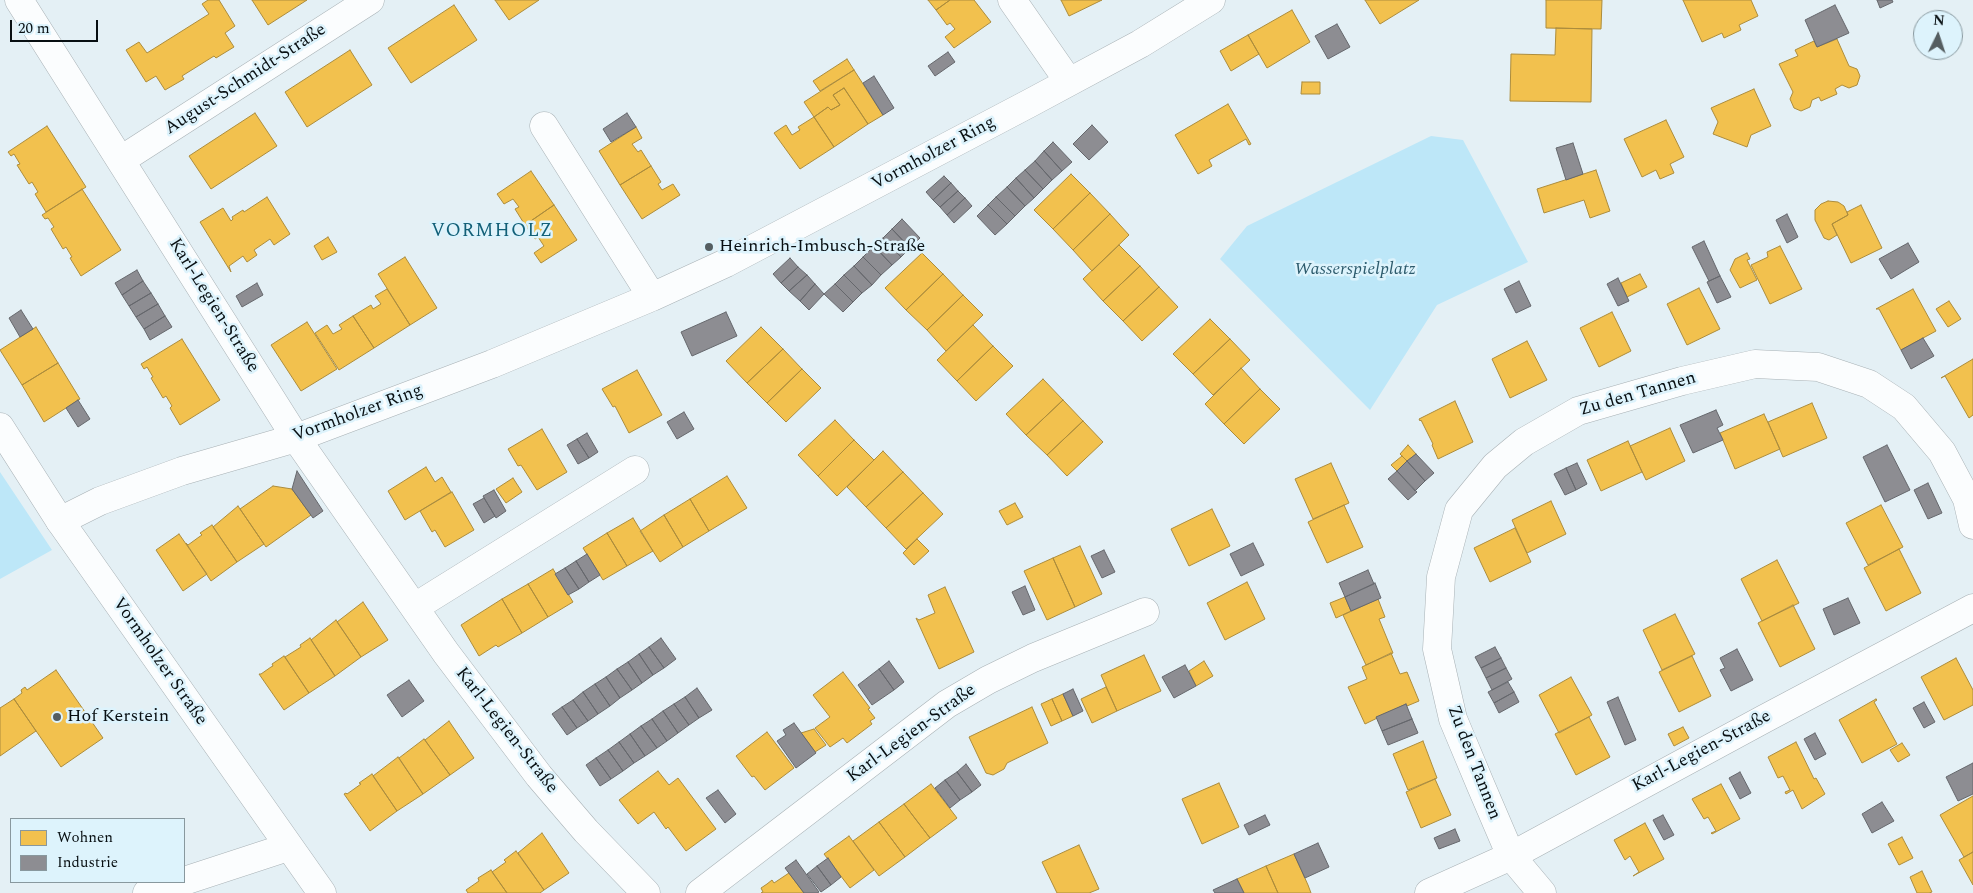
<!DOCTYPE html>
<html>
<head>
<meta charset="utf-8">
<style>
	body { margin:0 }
	#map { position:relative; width:1973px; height:893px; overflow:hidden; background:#e4f0f5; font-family:Spectral,serif }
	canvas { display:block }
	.legend { position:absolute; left:10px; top:818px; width:175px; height:65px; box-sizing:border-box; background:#ddf3fc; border:1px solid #88989e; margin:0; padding:6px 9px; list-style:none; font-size:15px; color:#080f12 }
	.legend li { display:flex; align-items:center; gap:10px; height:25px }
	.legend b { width:25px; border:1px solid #88989e }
	.north { position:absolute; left:1913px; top:10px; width:50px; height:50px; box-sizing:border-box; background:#ddf3fc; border:1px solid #88989e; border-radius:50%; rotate:4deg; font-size:14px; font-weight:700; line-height:20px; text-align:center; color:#080f12 }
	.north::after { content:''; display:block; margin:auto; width:18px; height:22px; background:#555e61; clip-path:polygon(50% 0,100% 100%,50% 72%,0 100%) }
	.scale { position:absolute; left:10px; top:20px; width:88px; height:22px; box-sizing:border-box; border:2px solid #080f12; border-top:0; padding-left:6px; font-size:15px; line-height:18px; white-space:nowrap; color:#080f12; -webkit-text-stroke:4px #ddf3fc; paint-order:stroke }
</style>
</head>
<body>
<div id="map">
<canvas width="1973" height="893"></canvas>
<ul class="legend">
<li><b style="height:14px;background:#f2c14e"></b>Wohnen</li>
<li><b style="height:14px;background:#8d8d92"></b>Industrie</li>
</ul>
<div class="north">N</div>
<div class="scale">20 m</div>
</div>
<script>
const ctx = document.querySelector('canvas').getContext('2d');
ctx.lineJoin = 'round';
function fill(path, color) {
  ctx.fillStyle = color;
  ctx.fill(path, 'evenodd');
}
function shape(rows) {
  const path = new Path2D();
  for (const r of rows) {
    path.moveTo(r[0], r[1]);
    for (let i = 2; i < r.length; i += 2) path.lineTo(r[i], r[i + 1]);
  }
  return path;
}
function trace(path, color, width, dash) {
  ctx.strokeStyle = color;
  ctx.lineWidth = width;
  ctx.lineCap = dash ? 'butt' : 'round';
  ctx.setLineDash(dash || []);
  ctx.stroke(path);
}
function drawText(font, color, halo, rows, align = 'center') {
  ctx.font = font + ' Spectral,serif';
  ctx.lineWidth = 5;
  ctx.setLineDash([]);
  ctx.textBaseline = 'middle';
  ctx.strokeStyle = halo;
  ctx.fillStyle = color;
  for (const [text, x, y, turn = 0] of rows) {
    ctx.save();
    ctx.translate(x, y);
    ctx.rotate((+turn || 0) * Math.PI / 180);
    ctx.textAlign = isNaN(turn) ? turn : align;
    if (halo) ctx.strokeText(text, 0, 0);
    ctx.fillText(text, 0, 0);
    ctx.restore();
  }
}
fill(shape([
	[1431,136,1463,140,1528,262,1437,305,1370,410,1220,259,1247,226],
	[0,472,52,550,0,579]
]), '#bde7f8');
const homes = shape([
	[208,0,219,0,235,26,225,33,234,47,216,58,214,56,182,76,184,79,165,90,156,76,146,82,126,50,139,42,147,53,209,14,202,4,208,0],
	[252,0,307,0,268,25,252,0],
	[495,0,539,0,509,20,495,0],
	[928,0,950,0,936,10,928,0],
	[950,0,974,0,991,22,954,48,945,37,955,29,950,23,947,25,936,10,950,0],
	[1061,0,1102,0,1069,16,1061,0],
	[1365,0,1419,0,1380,24,1365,0],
	[1546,0,1602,0,1601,29,1546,28,1546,0],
	[1683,0,1751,0,1758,16,1739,25,1741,30,1724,38,1722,33,1702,42,1683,0],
	[454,5,477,40,411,83,388,48,454,5],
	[1292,10,1310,42,1267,68,1248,35,1292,10],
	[1556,28,1592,29,1591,102,1510,101,1511,54,1555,55,1556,28],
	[1248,35,1259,54,1231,71,1220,51,1248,35],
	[1837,39,1849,66,1857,69,1860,76,1857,85,1849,88,1842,85,1835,89,1837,94,1821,101,1819,97,1812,100,1810,107,1801,111,1794,108,1790,99,1793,92,1779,64,1798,56,1795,50,1814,41,1817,47,1837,39],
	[350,50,372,85,307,127,285,92,350,50],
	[847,59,854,70,820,91,813,81,847,59],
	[854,70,883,115,868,124,844,88,833,95,840,105,831,110,828,107,814,117,804,102,854,70],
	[1302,82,1320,82,1320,94,1301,94,1302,82],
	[844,88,868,124,834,147,814,117,828,107,831,110,840,105,833,95,844,88],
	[1754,89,1771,126,1751,135,1747,147,1713,134,1718,122,1711,108,1754,89],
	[1228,104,1251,144,1249,145,1246,139,1209,160,1212,166,1198,174,1175,135,1228,104],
	[255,113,277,146,211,189,189,156,255,113],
	[814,117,834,147,800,169,774,133,786,125,792,135,800,130,798,127,814,117],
	[1666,120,1684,157,1670,164,1674,173,1660,179,1656,170,1642,177,1624,139,1666,120],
	[47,126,86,187,46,212,35,194,38,192,32,182,29,184,17,165,20,164,14,154,11,156,8,152,47,126],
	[636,127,642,138,632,144,638,152,641,150,651,166,620,185,599,151,636,127],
	[651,166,661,182,658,184,662,190,673,184,680,195,642,219,620,185,651,166],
	[1596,170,1610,211,1590,218,1584,200,1544,213,1537,189,1596,170],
	[531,171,554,205,525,225,515,209,519,207,513,199,504,204,497,194,531,171],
	[1071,174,1090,193,1053,229,1034,210,1071,174],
	[82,189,121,250,81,276,70,258,72,257,66,247,63,249,51,229,54,227,48,218,45,219,42,215,82,189],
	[1090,193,1110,214,1073,250,1053,229,1090,193],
	[267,197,290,234,274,245,270,239,254,250,257,255,247,262,243,256,229,266,231,272,200,222,223,208,231,221,233,219,232,217,243,210,244,212,267,197],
	[1828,201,1838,202,1844,206,1848,215,1832,224,1837,235,1829,240,1824,238,1815,220,1815,210,1821,204,1828,201],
	[554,205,577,240,541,263,534,253,544,246,538,237,535,239,525,225,554,205],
	[1861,205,1882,248,1851,263,1832,224,1848,215,1847,212,1861,205],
	[1110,214,1129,235,1092,271,1073,250,1110,214],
	[328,237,337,252,322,260,314,246,328,237],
	[1119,245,1140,266,1103,301,1083,279,1119,245],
	[1780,246,1802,289,1770,304,1751,265,1768,257,1767,252,1780,246],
	[922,253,943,274,906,310,885,288,922,253],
	[1747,253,1750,259,1747,260,1757,280,1740,288,1730,270,1735,259,1747,253],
	[405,257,437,308,410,325,378,274,405,257],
	[1140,266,1159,287,1123,321,1103,301,1140,266],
	[943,274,963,295,927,330,906,310,943,274],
	[1640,274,1647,287,1627,297,1621,283,1640,274],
	[1159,287,1178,307,1142,341,1123,321,1159,287],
	[1699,288,1720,329,1687,345,1667,304,1699,288],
	[387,289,410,325,374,348,353,316,371,305,373,309,381,304,375,296,387,289],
	[1913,289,1936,331,1901,350,1879,309,1876,309,1913,289],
	[963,295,983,315,946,351,927,330,963,295],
	[1949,301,1961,319,1948,327,1936,309,1949,301],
	[1612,312,1631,351,1599,367,1580,328,1612,312],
	[353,316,374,348,339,370,315,333,327,325,333,334,342,329,339,325,353,316],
	[1210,319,1230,339,1193,374,1173,354,1210,319],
	[307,322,337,369,301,391,271,345,307,322],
	[973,325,993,346,957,381,937,360,973,325],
	[36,327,58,363,22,385,0,350,36,327],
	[761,327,783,349,747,383,726,361,761,327],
	[182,339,220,400,180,425,170,408,172,406,166,396,163,398,151,378,153,377,147,367,144,369,141,364,182,339],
	[1230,339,1250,360,1213,395,1193,374,1230,339],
	[1527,341,1547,380,1510,398,1492,359,1527,341],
	[993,346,1013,366,976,401,957,381,993,346],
	[783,349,802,369,767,403,747,383,783,349],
	[1973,359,1973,415,1969,418,1945,376,1941,378,1973,359],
	[58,363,80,399,44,422,22,385,58,363],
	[1241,368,1260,389,1224,424,1205,404,1241,368],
	[802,369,821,388,786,422,767,403,802,369],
	[637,370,662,415,629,433,615,406,613,407,602,389,637,370],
	[1043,379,1063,400,1026,435,1006,414,1043,379],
	[1260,389,1280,409,1244,444,1224,424,1260,389],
	[1063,400,1083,421,1047,455,1026,435,1063,400],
	[1455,401,1473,442,1438,459,1432,445,1433,444,1421,420,1420,421,1419,419,1455,401],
	[1812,403,1827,438,1783,457,1768,422,1812,403],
	[1764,414,1780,449,1735,469,1720,433,1764,414],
	[835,420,854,440,818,476,798,455,835,420],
	[1083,421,1103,442,1067,476,1047,455,1083,421],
	[1670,428,1685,461,1646,480,1630,446,1670,428],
	[542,429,567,472,537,490,521,465,518,466,508,449,542,429],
	[854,440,874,460,837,496,818,476,854,440],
	[1628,441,1642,472,1601,491,1587,460,1628,441],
	[1408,445,1416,454,1407,461,1400,454,1408,445],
	[883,451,903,472,866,507,847,487,883,451],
	[1402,456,1407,461,1397,471,1391,465,1402,456],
	[1331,463,1349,503,1313,519,1295,479,1331,463],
	[426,467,435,482,442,477,451,492,405,520,388,491,426,467],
	[903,472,923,493,886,528,866,507,903,472],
	[727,476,747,508,709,531,690,499,727,476],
	[513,478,522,492,506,503,496,489,513,478],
	[273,486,292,489,311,515,266,547,240,509,273,486],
	[452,492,474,530,445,547,435,530,432,532,420,511,452,492],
	[923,493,943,514,906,549,886,528,923,493],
	[690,499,709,531,683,547,664,515,690,499],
	[1551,501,1566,534,1527,553,1512,520,1551,501],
	[1015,503,1023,517,1007,525,999,511,1015,503],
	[1344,505,1363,547,1327,563,1308,522,1344,505],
	[1881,505,1903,547,1868,565,1846,523,1881,505],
	[238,506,264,544,237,562,213,527,238,506],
	[1212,509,1230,546,1189,566,1171,529,1212,509],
	[664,515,683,547,660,562,640,531,664,515],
	[633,518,653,551,627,566,607,533,633,518],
	[212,525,237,562,211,581,186,543,188,545,199,537,202,535,200,533,212,525],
	[1515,528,1531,562,1490,582,1474,548,1515,528],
	[607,533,627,566,603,580,583,548,607,533],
	[179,534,207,574,183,591,156,550,179,534],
	[917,539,929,551,914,565,903,553,917,539],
	[1080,546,1102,594,1075,607,1053,558,1080,546],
	[1899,549,1921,593,1886,611,1864,568,1899,549],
	[1053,558,1075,607,1047,620,1024,571,1053,558],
	[1777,560,1799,603,1762,621,1741,579,1777,560],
	[553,569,573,602,548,617,528,584,553,569],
	[1247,582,1265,619,1225,640,1207,603,1247,582],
	[528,584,548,617,522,633,502,599,528,584],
	[945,587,974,652,939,669,916,618,919,620,935,613,928,595,945,587],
	[1345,597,1351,611,1336,618,1330,603,1345,597],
	[502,599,522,633,498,647,496,645,479,656,461,625,502,599],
	[1378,599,1385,617,1379,619,1393,653,1366,665,1343,615,1378,599],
	[363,602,388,640,361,657,337,622,363,602],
	[1793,605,1815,649,1780,667,1758,623,1793,605],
	[1675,614,1695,654,1662,670,1643,630,1675,614],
	[336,620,361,657,335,676,311,640,336,620],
	[310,638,335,676,309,693,285,657,301,647,300,645,310,638],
	[1391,653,1400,674,1407,672,1419,701,1407,706,1406,704,1365,724,1348,687,1367,679,1362,667,1391,653],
	[1144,655,1161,691,1117,711,1101,675,1144,655],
	[284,656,309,693,284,710,259,674,261,674,271,667,273,666,272,664,284,656],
	[1692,656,1711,696,1679,712,1659,672,1692,656],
	[1956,658,1973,690,1973,705,1944,720,1921,677,1956,658],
	[1204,661,1213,676,1196,686,1189,671,1204,661],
	[56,670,103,738,61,767,14,699,22,693,21,690,25,687,27,690,56,670],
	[843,672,870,708,868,709,875,718,870,721,872,724,847,743,843,738,830,747,815,728,830,717,813,695,843,672],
	[1571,677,1592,715,1559,733,1539,695,1571,677],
	[1106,687,1117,711,1092,723,1081,699,1106,687],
	[1063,694,1073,716,1062,721,1052,699,1063,694],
	[14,699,36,731,0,756,0,708,14,699],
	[1052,699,1062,721,1051,726,1041,704,1052,699],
	[1876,699,1877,700,1874,702,1897,744,1862,763,1839,720,1876,699],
	[1032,707,1048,743,1007,763,1004,769,993,775,986,773,969,737,1032,707],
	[1589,717,1610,757,1576,775,1555,734,1589,717],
	[449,721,474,758,450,775,425,740,449,721],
	[1683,727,1689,738,1674,746,1668,734,1683,727],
	[814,729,826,745,815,752,801,733,814,729],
	[767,732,794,768,765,790,754,776,752,777,736,756,767,732],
	[424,739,450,775,423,794,399,758,424,739],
	[1423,741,1437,778,1408,790,1393,754,1423,741],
	[1796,742,1814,779,1816,778,1825,794,1802,809,1793,790,1786,794,1785,792,1790,790,1783,776,1778,778,1768,757,1796,742],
	[1902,743,1910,755,1898,762,1890,750,1902,743],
	[398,757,423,794,397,811,373,776,398,757],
	[658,771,669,785,678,778,716,829,686,851,668,827,666,829,654,812,638,824,619,800,658,771],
	[372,774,397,811,370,831,344,794,346,793,347,794,361,784,359,783,372,774],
	[1435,779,1451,815,1421,828,1406,792,1435,779],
	[1219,783,1239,827,1202,844,1182,799,1219,783],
	[931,784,957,818,930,838,904,804,931,784],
	[1721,784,1740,819,1712,834,1711,833,1716,831,1708,817,1704,819,1692,799,1721,784],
	[1973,796,1973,852,1964,857,1940,815,1973,796],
	[904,804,930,838,905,857,879,822,904,804],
	[879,822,905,857,879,876,853,841,879,822],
	[1645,823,1664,859,1633,876,1639,872,1630,856,1625,860,1614,840,1645,823],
	[542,833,569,873,544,890,518,853,542,833],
	[849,836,874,870,850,888,824,854,849,836],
	[1902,837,1913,858,1899,865,1888,844,1902,837],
	[1079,845,1099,889,1089,893,1057,893,1042,862,1079,845],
	[516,851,544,890,540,893,507,893,492,872,506,862,504,860,516,851],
	[1973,852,1973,885,1959,860,1973,852],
	[1294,854,1308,885,1311,893,1278,893,1266,866,1294,854],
	[1266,866,1278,893,1244,893,1237,879,1266,866],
	[491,870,507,893,468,893,466,890,479,881,478,878,491,870],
	[1922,871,1932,892,1929,893,1917,893,1910,877,1922,871],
	[789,873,804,893,761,893,763,892,761,888,767,884,772,880,774,883,789,873]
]);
fill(homes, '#f2c14e');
trace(homes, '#ac8c3c', 1);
const industry = shape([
	[1877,0,1892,0,1893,2,1880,8,1877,0],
	[1835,5,1849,33,1817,47,1805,20,1835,5],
	[1337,24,1350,47,1328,59,1315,36,1337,24],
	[948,52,955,62,935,76,928,66,948,52],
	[874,76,894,108,883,115,863,83,874,76],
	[627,113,636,127,611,142,603,129,627,113],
	[1092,125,1108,142,1089,160,1073,144,1092,125],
	[1053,142,1072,162,1062,171,1044,151,1053,142],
	[1573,143,1583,174,1566,180,1556,148,1573,143],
	[1044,151,1062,171,1052,180,1035,161,1044,151],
	[1035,161,1052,180,1043,189,1025,170,1035,161],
	[1025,170,1043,189,1034,198,1016,178,1025,170],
	[944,176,951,183,933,200,926,192,944,176],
	[1016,178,1034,198,1025,206,1007,187,1016,178],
	[951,183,958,191,940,207,933,200,951,183],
	[1007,187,1025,206,1015,216,996,197,1007,187],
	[958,191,965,198,947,215,940,207,958,191],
	[996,197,1015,216,1007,224,988,205,996,197],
	[965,198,972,206,954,223,947,215,965,198],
	[988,205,1007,224,995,235,977,216,988,205],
	[1787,214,1798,237,1787,243,1776,220,1787,214],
	[902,219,920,238,910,248,892,229,902,219],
	[892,229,910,248,901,257,883,238,892,229],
	[883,238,901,257,892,265,874,246,883,238],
	[1704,241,1720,276,1709,281,1692,247,1704,241],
	[1908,243,1919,262,1891,279,1879,259,1908,243],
	[874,246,892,265,881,275,863,257,874,246],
	[863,257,881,275,872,285,854,266,863,257],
	[790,258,798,267,781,283,773,274,790,258],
	[854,266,872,285,862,293,844,275,854,266],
	[798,267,807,275,789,291,781,283,798,267],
	[137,270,143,281,122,295,115,283,137,270],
	[807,275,815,284,800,301,789,291,807,275],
	[844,275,862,293,853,302,835,284,844,275],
	[1720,276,1731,297,1717,303,1707,282,1720,276],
	[1618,278,1629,301,1618,306,1607,284,1618,278],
	[143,281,151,293,129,306,122,295,143,281],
	[1519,281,1531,306,1516,313,1504,289,1519,281],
	[257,283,263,295,242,307,236,296,257,283],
	[815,284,824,294,809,310,800,301,815,284],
	[835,284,853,302,843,312,824,294,835,284],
	[151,293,158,304,136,317,129,306,151,293],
	[158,304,165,316,144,329,136,317,158,304],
	[21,310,33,329,20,337,9,318,21,310],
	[726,312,737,336,692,356,681,332,726,312],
	[165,316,172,327,150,340,144,329,165,316],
	[1923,338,1934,356,1911,369,1901,350,1923,338],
	[78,400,90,419,78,427,66,408,78,400],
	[1716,410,1723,425,1717,428,1723,440,1693,453,1680,425,1716,410],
	[684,412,694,429,677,439,667,422,684,412],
	[587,433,598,452,589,458,577,439,587,433],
	[577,439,589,458,578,464,567,445,577,439],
	[1887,445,1910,490,1885,502,1863,457,1887,445],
	[1416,454,1434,473,1425,481,1407,461,1416,454],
	[1407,461,1425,481,1415,491,1397,471,1407,461],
	[1577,463,1587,484,1576,490,1566,468,1577,463],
	[1566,468,1576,490,1565,495,1554,474,1566,468],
	[297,471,323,511,313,518,292,489,297,471],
	[1397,471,1417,492,1408,500,1388,479,1397,471],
	[1928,483,1942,513,1928,519,1914,490,1928,483],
	[494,490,506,511,496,518,483,496,494,490],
	[484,498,495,516,484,523,473,504,484,498],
	[1253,543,1264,565,1241,576,1230,554,1253,543],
	[1104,550,1115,572,1102,578,1091,556,1104,550],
	[587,554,600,575,589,582,576,561,587,554],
	[576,561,589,582,579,589,565,568,576,561],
	[565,568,579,589,568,595,555,574,565,568],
	[1368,570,1374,584,1345,597,1339,583,1368,570],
	[1375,583,1381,598,1351,611,1345,597,1375,583],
	[1025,586,1035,610,1023,615,1012,592,1025,586],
	[1848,598,1860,623,1834,635,1823,609,1848,598],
	[661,638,676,659,664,668,649,647,661,638],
	[649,647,664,668,653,675,639,654,649,647],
	[1495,647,1501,658,1481,668,1475,657,1495,647],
	[1737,649,1753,680,1731,691,1720,670,1725,668,1720,658,1737,649],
	[639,654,653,675,642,683,628,662,639,654],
	[1501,658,1506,668,1486,678,1481,668,1501,658],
	[889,661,904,682,894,690,879,669,889,661],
	[628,662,642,683,632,690,617,669,628,662],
	[1185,665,1196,686,1174,698,1162,677,1185,665],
	[1506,668,1512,679,1492,690,1486,678,1506,668],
	[617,669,632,690,620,698,606,677,617,669],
	[879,669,894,690,872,705,858,685,879,669],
	[606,677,620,698,610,706,595,684,606,677],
	[409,680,424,701,402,717,387,695,409,680],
	[1508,682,1514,692,1494,703,1488,692,1508,682],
	[595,684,610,706,598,714,583,692,595,684],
	[697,688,712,710,699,718,685,697,697,688],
	[1073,689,1083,711,1073,716,1063,694,1073,689],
	[583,692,598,714,588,721,573,700,583,692],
	[1514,692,1519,702,1499,713,1494,703,1514,692],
	[685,697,699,718,689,725,674,704,685,697],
	[1618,697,1636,740,1625,745,1607,702,1618,697],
	[573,700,588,721,577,728,562,707,573,700],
	[1924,702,1935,722,1924,728,1913,708,1924,702],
	[674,704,689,725,678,733,663,711,674,704],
	[1406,704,1412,719,1382,731,1376,717,1406,704],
	[562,707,577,728,567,735,552,714,562,707],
	[663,711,678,733,667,741,652,719,663,711],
	[652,719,667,741,657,748,641,726,652,719],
	[1412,719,1418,733,1388,745,1382,731,1412,719],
	[794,723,816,753,796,768,777,741,786,735,783,730,794,723],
	[641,726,657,748,645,756,630,734,641,726],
	[1815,733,1826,754,1815,760,1804,739,1815,733],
	[630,734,645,756,634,763,619,742,630,734],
	[619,742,634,763,623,771,608,750,619,742],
	[608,750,623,771,611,779,596,758,608,750],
	[596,758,611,779,600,786,586,765,596,758],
	[1973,763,1973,794,1958,801,1946,777,1973,763],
	[966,764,981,785,972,792,957,772,966,764],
	[957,772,972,792,960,800,945,780,957,772],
	[1740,772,1751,793,1740,799,1729,778,1740,772],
	[945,780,960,800,950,808,935,788,945,780],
	[718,790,736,814,725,823,706,798,718,790],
	[1882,802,1894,821,1872,833,1862,814,1882,802],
	[1265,815,1270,825,1249,835,1244,825,1265,815],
	[1663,815,1674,835,1664,840,1653,820,1663,815],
	[1455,829,1460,841,1439,849,1434,838,1455,829],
	[1318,843,1329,867,1305,878,1294,854,1318,843],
	[828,858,841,877,831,885,817,866,828,858],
	[796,860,819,892,817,893,804,893,785,868,796,860],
	[817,866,831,885,821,892,807,874,817,866],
	[1237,879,1244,893,1215,893,1213,890,1237,879]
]);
fill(industry, '#8d8d92');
trace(industry, '#65676c', 1);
const minor = shape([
	[19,0,296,438,446,653,539,776,586,831,646,893],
	[1012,0,1069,82],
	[544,126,652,297],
	[121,160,370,0],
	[60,521,100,501,182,471,296,438,492,364,652,297,726,263,1030,103,1140,44,1211,0],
	[415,607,635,470],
	[184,881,288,847],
	[147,893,182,882],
	[700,893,947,704,988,680,1033,658,1145,612],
	[1429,893,1511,856,1764,719,1973,608],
	[1542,893,1511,856,1481,786,1453,719,1437,649,1441,577,1459,510,1495,466,1524,442,1578,411,1682,381,1755,364,1818,367,1869,384,1904,407,1942,452,1967,499,1973,525]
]);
const major = shape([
	[0,427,60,521,322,893]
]);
trace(minor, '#a8b1b5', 29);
trace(major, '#a8b1b5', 29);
trace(minor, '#fbfdfe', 28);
trace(major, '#fbfdfe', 28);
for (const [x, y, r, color] of [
	[709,247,5,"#555e61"],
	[57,717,5,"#555e61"]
]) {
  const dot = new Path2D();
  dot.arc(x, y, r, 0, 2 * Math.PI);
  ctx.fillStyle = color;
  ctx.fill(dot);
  trace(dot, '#ddf3fc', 2);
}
drawText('18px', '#080f12', '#ddf3fc', [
	["August-Schmidt-Straße",246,80,-33],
	["Vormholzer Ring",934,154,-28],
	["Karl-Legien-Straße",213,306,58],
	["Zu den Tannen",1638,395,-16],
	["Vormholzer Ring",358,414,-20],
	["Vormholzer Straße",159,662,55],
	["Karl-Legien-Straße",506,731,52],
	["Karl-Legien-Straße",912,734,-36],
	["Karl-Legien-Straße",1702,752,-28],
	["Zu den Tannen",1473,763,69]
]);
drawText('18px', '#080f12', '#ddf3fc', [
	["Heinrich-Imbusch-Straße",719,247],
	["Hof Kerstein",67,717]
], 'left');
drawText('italic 18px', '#2d5b6d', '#ddf3fc', [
	["Wasserspielplatz",1355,270]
]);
ctx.letterSpacing = '1px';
drawText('19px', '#126078', '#ddf3fc', [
	["VORMHOLZ",492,232]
]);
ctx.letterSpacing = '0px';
</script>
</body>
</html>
